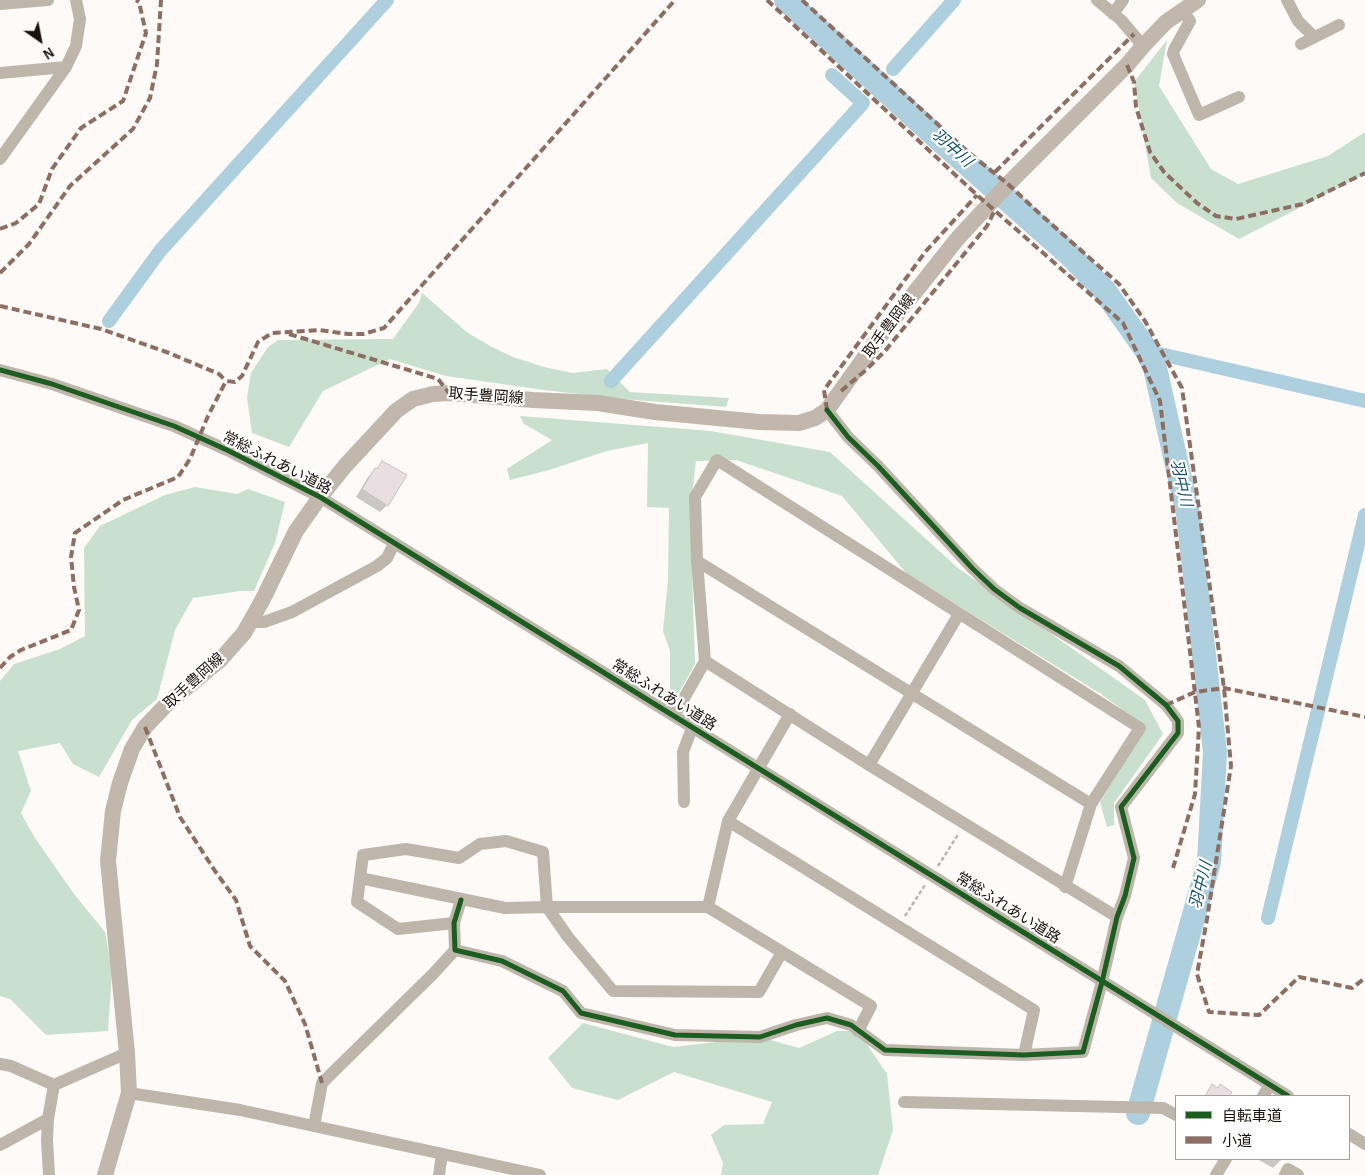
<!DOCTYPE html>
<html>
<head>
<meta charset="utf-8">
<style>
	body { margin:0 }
	#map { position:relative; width:1365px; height:1175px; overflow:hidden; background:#fdfaf7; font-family:"Alegreya Sans","Noto Sans JP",sans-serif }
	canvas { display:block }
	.legend { position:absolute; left:1175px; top:1095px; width:175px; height:65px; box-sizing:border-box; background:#fff; border:1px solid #a4a09d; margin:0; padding:6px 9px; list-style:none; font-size:15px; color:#1b110b }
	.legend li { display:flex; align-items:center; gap:10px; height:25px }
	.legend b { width:25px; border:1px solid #a4a09d }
	.north { position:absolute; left:15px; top:15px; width:50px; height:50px; -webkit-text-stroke:4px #fff; paint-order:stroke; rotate:147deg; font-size:14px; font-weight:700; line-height:20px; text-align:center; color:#1b110b }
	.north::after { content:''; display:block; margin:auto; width:18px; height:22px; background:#1b110b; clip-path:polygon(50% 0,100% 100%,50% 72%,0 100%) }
</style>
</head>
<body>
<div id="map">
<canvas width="1365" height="1175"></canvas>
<ul class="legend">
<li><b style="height:6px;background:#1b5e20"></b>自転車道</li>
<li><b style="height:6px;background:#8d6e63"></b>小道</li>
</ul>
<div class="north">N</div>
</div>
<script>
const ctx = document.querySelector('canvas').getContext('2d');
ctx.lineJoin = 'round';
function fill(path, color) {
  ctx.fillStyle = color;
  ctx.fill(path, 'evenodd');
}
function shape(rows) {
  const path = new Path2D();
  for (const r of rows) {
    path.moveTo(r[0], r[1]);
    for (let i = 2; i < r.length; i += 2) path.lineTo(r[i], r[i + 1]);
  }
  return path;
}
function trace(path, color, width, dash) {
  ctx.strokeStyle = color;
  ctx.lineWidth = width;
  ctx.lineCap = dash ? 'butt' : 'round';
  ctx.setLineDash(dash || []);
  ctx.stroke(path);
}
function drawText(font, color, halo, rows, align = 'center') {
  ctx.font = font + ' "Alegreya Sans","Noto Sans JP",sans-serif';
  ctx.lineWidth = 4.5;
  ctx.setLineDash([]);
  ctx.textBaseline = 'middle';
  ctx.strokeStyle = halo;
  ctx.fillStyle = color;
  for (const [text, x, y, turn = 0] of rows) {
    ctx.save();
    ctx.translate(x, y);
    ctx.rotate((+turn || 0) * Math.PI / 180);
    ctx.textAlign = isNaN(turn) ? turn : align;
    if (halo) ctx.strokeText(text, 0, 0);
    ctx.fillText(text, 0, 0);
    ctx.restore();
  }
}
fill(shape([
	[1167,40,1159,86,1211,169,1238,184,1328,156,1365,132,1365,174,1239,239,1177,203,1151,178,1134,82],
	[422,293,468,333,492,347,513,357,544,367,573,373,607,369,630,392,729,398,726,407,622,399,544,390,446,376,390,359,323,391,289,447,252,433,247,398,251,373,268,347,278,340,393,339,419,303],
	[520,416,711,431,830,452,958,568,1145,700,1163,734,1114,803,1114,825,1107,827,1100,802,1146,727,1101,694,907,574,842,496,736,460,696,461,690,511,695,664,678,694,670,690,670,651,663,631,668,580,669,508,647,507,648,443,607,451,549,470,510,480,507,469,552,440,524,424],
	[195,487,237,494,248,489,285,502,275,543,254,591,240,591,193,598,175,630,157,699,132,720,99,777,73,764,60,743,18,751,31,791,21,813,35,838,74,894,105,932,112,971,108,1031,46,1035,10,999,0,996,0,681,14,664,60,649,85,636,84,548,100,526,165,495],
	[583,1023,673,1047,760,1037,799,1048,837,1031,858,1031,887,1074,893,1130,878,1175,721,1175,723,1163,711,1135,724,1125,763,1124,772,1102,674,1072,618,1100,572,1088,548,1058]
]), '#c9e0cf');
fill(shape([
	[383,462,387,505,380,512,356,497,368,477],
	[1257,1159,1282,1159,1273,1168]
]), '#0003');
trace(shape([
	[846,60,850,56],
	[893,69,954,0],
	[879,84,880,84],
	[109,321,160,251,387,0],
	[1147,351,1365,401],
	[611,381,863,103,832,75],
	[1268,918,1365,515]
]), '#adcfde', 14);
trace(shape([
	[786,0,942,142,1069,254,1104,290,1147,351,1155,368,1188,514,1215,752,1209,862,1138,1113]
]), '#adcfde', 24);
const building = shape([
	[382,461,407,475,388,506,362,489,375,468,377,469,382,461],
	[1212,1084,1218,1088,1220,1084,1232,1092,1230,1096,1205,1096,1212,1084]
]);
fill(building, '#e9dfe3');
trace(building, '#c7c0c2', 1);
trace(shape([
	[938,866,959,833],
	[905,916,925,885]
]), '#bbb4af', 2.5, [4, 2.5]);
trace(shape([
	[1097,0,1121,20,1143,46],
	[1287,0,1298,21,1314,37],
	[0,4,48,0],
	[1183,11,1190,21,1174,50,1173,54,1199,115,1239,97],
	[1113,14,1123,0],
	[1301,44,1339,25],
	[0,73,66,67],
	[0,159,66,67,76,46,80,19,76,0],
	[0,370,52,384,174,426,227,450,320,497,1288,1096],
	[697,561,1091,804],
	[249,622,264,622,292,612,377,566,387,558,394,544],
	[705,661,869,765,1117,917],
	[674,716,705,661,697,561,695,497,717,460,1140,728,1091,804,1065,887],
	[869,765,959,614],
	[684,802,683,752,692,728],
	[728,821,1034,1010,1024,1055],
	[360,878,505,908,547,907,708,907,871,1006,858,1031],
	[461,900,454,923,455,950,502,961,563,991,581,1013,675,1035,760,1037,796,1025,827,1018,851,1025,885,1050,1024,1055,1083,1052,1102,982,1117,917,1125,896,1134,858,1121,807,1178,733,1178,721,1166,705,1119,666,1020,608,994,589,973,569,878,466,848,437,827,410],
	[708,907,728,821,790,714],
	[454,923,398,929,357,902,363,855,406,849,459,858,480,844,506,841,543,852,547,907,568,937,613,991,759,992,782,952],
	[0,1064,11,1066,54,1085,127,1053],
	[129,1093,240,1110,540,1175],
	[1263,1096,1270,1085],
	[904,1102,1163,1108,1176,1115],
	[314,1126,322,1083,433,974,455,950],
	[1349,1134,1365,1144],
	[0,1145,48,1119],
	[49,1175,47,1140,48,1119,54,1085],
	[439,1175,442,1154],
	[1216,1175,1226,1159],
	[1285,1175,1288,1169,1298,1175]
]), '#beb6ab', 12);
trace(shape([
	[105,1175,129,1093,127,1053,108,861,113,811,120,783,132,749,145,727,168,703,221,659,244,633,263,599,296,531,320,497,345,466,396,411,413,399,433,394,449,393,533,400,598,403,655,412,759,422,799,423,815,418,827,410,880,336,958,238,1008,184,1127,65,1143,46,1166,22,1198,0]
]), '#c1b7ac', 16);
trace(shape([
	[767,0,977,195,1123,323,1160,401,1199,727,1195,794,1173,868],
	[802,0,969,153,1008,184,1040,214,1119,284,1145,321,1182,388,1224,688,1231,766,1207,919,1197,974,1209,1012,1259,1015,1299,977,1352,988,1365,978],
	[1127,65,1134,82,1136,107,1150,152,1164,172,1197,203,1216,216,1236,219,1303,204,1365,173],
	[995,172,1134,34],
	[0,229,16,223,39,204,52,169,81,128,123,101,146,33,139,2,136,0],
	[0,273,29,244,70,186,133,129,150,98,157,64,161,0],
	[0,306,101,329,169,353,219,374,226,381],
	[289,334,438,379,449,393],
	[841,391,866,370,885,351,987,226,995,210],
	[827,410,824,390,926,251,977,195],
	[0,668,10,657,21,650,71,630,79,610,74,587,71,557,75,533,123,500,178,477,190,459,208,416,226,381,235,382,242,376,258,342,272,333,319,330,348,334,363,334,384,328,675,0],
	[1166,705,1195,692,1224,688,1365,717],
	[145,727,180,817,215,871,236,900,250,946,285,981,305,1024,322,1083]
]), '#8d6e63', 4, [8, 4]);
trace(shape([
	[0,370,52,384,174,426,227,450,320,497,1288,1096],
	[461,900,454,923,455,950,502,961,563,991,581,1013,675,1035,760,1037,796,1025,827,1018,851,1025,885,1050,1024,1055,1083,1052,1102,982,1117,917,1125,896,1134,858,1121,807,1178,733,1178,721,1166,705,1119,666,1020,608,994,589,973,569,878,466,848,437,827,410]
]), '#1b5e20', 5);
drawText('15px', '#1b110b', '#fff', [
	["取手豊岡線",889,326,-53],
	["取手豊岡線",486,396,4],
	["常総ふれあい道路",277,463,27],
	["取手豊岡線",194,681,-42],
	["常総ふれあい道路",664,695,32],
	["常総ふれあい道路",1008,908,32]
]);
drawText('italic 16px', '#12526a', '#fff', [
	["羽中川",952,148,42],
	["羽中川",1181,483,77],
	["羽中川",1201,885,-76]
]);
</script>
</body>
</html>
